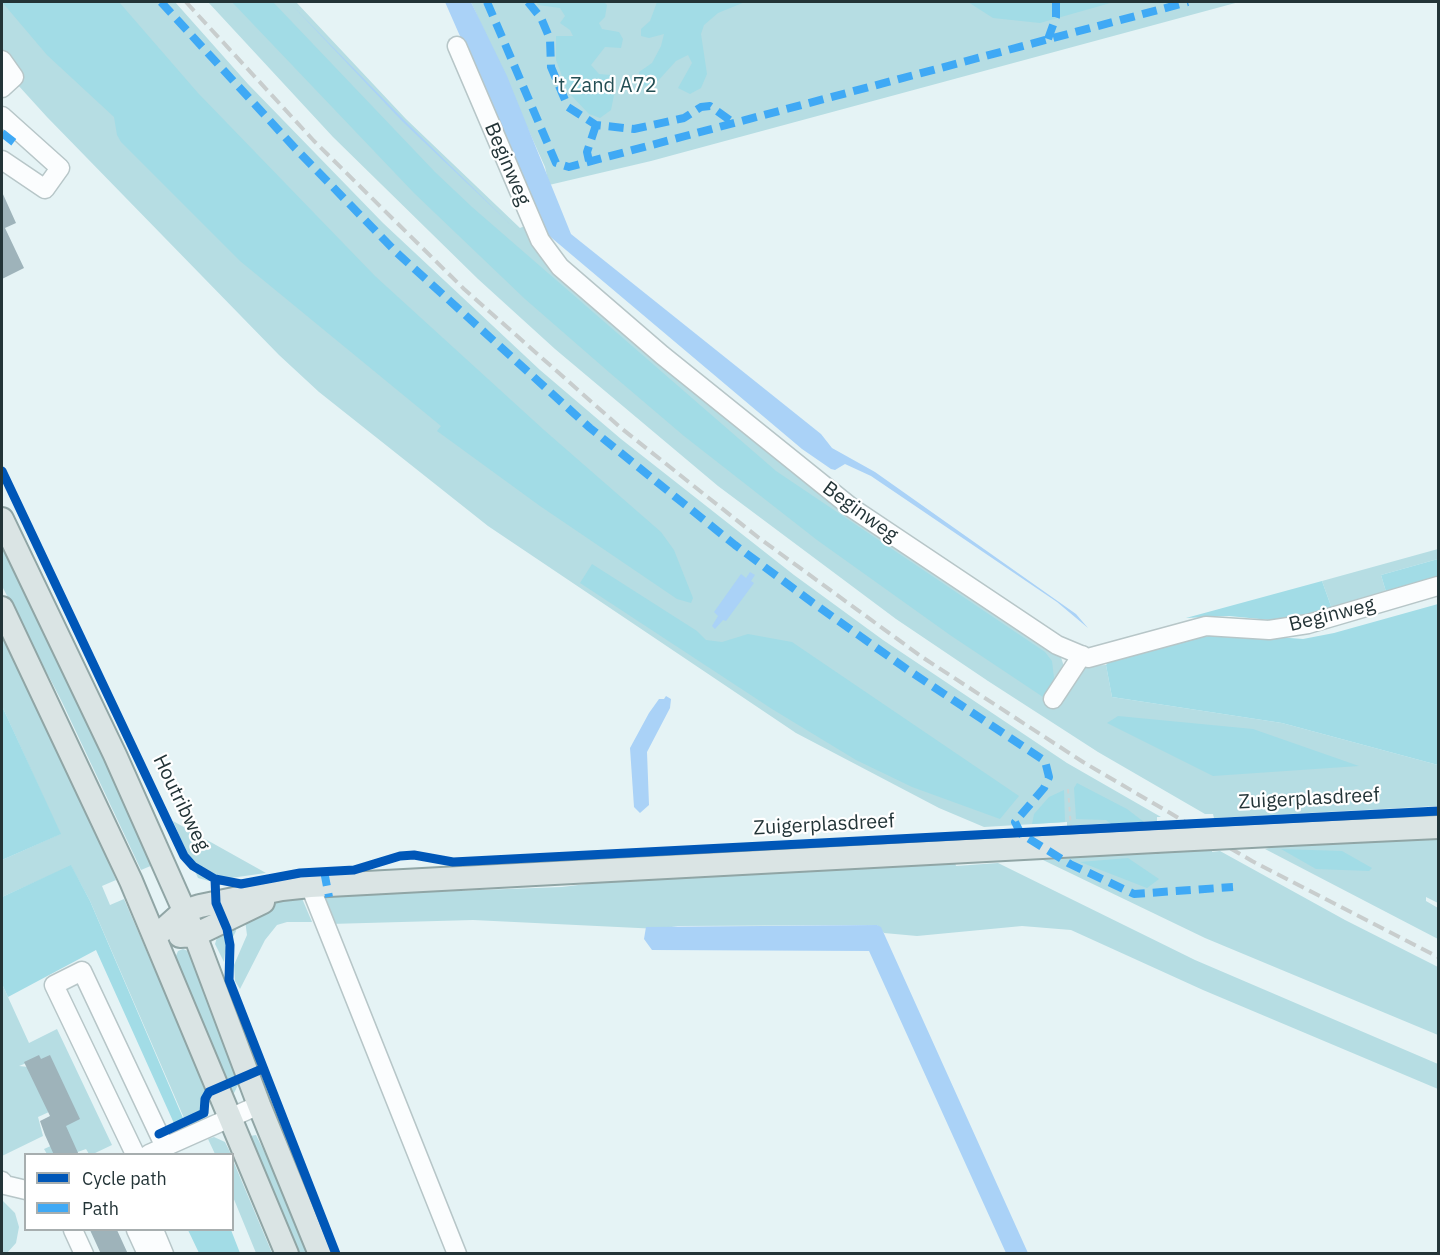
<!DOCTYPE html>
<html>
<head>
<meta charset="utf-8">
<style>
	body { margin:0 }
	#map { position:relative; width:1440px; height:1255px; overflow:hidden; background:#e5f3f5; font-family:"IBM Plex Sans",sans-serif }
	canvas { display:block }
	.frame { position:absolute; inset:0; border:3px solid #233437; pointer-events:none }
	.legend { position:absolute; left:24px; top:1153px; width:210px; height:78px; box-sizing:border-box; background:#fff; border:2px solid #a7aeaf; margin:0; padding:8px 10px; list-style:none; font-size:18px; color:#233437 }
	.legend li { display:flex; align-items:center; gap:12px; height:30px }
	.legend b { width:30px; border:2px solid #a7aeaf }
</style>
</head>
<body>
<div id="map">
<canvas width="1440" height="1255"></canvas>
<div class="frame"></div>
<ul class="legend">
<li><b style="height:8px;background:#0057b8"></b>Cycle path</li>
<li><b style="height:8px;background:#3fa9f5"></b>Path</li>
</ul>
</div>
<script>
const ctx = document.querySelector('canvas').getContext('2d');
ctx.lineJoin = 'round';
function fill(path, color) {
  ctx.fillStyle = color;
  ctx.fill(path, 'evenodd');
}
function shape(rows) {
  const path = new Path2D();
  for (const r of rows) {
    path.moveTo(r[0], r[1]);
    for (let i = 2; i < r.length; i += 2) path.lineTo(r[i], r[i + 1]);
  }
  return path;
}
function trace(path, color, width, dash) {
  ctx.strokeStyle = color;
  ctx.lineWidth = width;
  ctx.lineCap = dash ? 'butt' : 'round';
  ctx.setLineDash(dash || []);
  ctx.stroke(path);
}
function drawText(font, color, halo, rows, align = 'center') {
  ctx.font = font + ' "IBM Plex Sans",sans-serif';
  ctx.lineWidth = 4.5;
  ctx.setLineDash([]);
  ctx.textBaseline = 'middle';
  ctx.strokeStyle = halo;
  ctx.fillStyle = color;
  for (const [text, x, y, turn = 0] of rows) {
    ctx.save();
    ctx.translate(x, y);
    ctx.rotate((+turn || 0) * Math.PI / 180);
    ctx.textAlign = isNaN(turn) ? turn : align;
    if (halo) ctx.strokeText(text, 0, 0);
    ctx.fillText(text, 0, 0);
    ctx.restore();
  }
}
fill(shape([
	[2,2,175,2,248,84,383,223,540,370,621,439,794,575,883,640,1067,763,1161,817,1157,817,1157,821,1096,824,1067,826,1067,822,984,827,939,808,796,733,488,526,319,392,279,355,47,117,17,84,2,54],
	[208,2,296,2,406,119,520,228,529,224,532,246,553,268,656,357,1060,654,1065,670,1077,671,1087,666,1106,665,1112,697,1282,723,1438,765,1438,806,1214,818,1213,814,1205,814,1098,752,988,681,896,619,718,486,555,349,478,279,333,137],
	[471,2,1239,2,651,161,549,185,545,167],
	[2,545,111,774,153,865,141,870,62,702,2,586],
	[1438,549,1438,559,1381,575,1387,595,1332,609,1322,581],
	[2,632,72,776,116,880,102,886,110,905,124,899,188,1047,208,1099,206,1117,200,1121,196,1115,184,1118,90,901,71,866,2,897,2,860,60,834,2,706],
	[173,821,266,873,209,881,198,878],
	[1438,833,1438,903,1426,897,1426,901,1438,908,1438,939,1265,849,1269,848,1268,845],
	[1212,848,1212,852,1220,851,1345,920,1438,967,1438,1035,1205,938,1043,860],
	[955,862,956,866,998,863,1195,960,1438,1064,1438,1089,1203,990,1071,930,1022,926,917,936,884,933,877,925,678,926,659,929,473,920,330,924,318,896,562,887,644,877],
	[294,896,301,896,312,922,287,922,277,925,265,940,240,989,235,981,234,965,247,935,244,913,250,909],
	[234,920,236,931,225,953,224,962,215,944,218,934],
	[183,949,188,951,193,959,239,1083,234,1093,228,1091,179,969,175,958,178,951],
	[2,984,29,1043,57,1029,112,1145,93,1154,89,1154,86,1149,72,1154,47,1154,44,1149,64,1140,34,1060,19,1066,29,1067,49,1112,38,1117,43,1136,2,1156],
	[256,1135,267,1157,308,1253,293,1253,246,1141,250,1136],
	[214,1137,225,1142,231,1154,215,1154,208,1139],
	[232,1158,272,1253,256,1253,233,1197],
	[2,1200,15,1213,19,1227,16,1243,7,1253,2,1253]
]), '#b6dde3');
fill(shape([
	[2,2,119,2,198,93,375,276,544,430,661,532,674,550,693,598,691,603,677,599,540,506,437,431,441,426,240,261,121,142,117,135,114,117,47,55],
	[232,2,273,2,435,172,472,207,776,471,1045,652,1052,661,1055,686,1046,699,950,635,817,540,684,436,610,373,525,299,414,193],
	[536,2,604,2,607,5,605,17,599,23,602,29,619,32,623,39,621,48,605,47,591,65,599,74,611,75,614,95,611,110,600,118,589,114,568,92,556,60,556,36,573,36,570,30,560,23,565,16,560,8,538,5],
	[657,2,745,2,718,13,704,25,701,34,707,74,701,88,690,94,678,88,692,63,688,55,676,61,656,83,648,86,638,84,639,72,652,63,661,46,664,34,649,38,641,36,641,29,650,21],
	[968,2,1114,2,1040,23,993,18],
	[1438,559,1438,580,1387,595,1381,575],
	[592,564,697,631,706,640,722,642,748,634,792,642,1019,796,1000,819,912,787,856,760,772,709,580,583],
	[1322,581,1332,609,1280,621,1229,616,1186,618],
	[1438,604,1438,765,1282,723,1112,697,1106,665,1113,657,1222,633,1303,639,1334,633],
	[2,706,61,834,2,860],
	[1118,716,1253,729,1359,766,1213,776,1107,723],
	[1077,783,1127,809,1144,822,1111,824,1106,820,1076,819,1074,788],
	[1064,790,1065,822,1032,824,1034,814,1049,797],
	[1281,849,1342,851,1372,868,1369,871,1316,869],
	[1128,858,1159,879,1147,888,1080,862],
	[71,865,90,901,183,1118,197,1115,200,1121,177,1130,96,950,8,997,2,984,2,897],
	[188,1230,231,1230,240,1253,199,1253]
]), '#a2dce6');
fill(shape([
	[289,2,404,120,514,228,402,121],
	[445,2,471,2,507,76,571,234,821,434,832,448,875,472,1076,614,1088,628,1057,602,871,476,845,464,835,470,831,469,802,449,547,234],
	[750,572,755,575,751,581,754,583,726,621,723,620,715,629,712,626,718,616,714,612,741,574,746,578],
	[666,696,671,699,670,708,647,752,649,805,640,813,634,807,630,748,649,713,659,699,664,699],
	[877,925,881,927,1028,1253,1006,1253,869,951,652,950,644,939,646,927]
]), '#aad2f7');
fill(shape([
	[2,192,16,223,5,228,24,268,2,279],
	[39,1055,41,1059,50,1055,80,1119,66,1126,79,1155,54,1155,45,1135,40,1121,50,1116,24,1062],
	[90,1230,117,1230,128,1254,101,1254]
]), '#9eb3ba');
const minor = shape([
	[457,46,540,240,560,267,662,355,852,508,1057,645,1088,658,1206,626,1269,630,1308,624,1438,586],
	[2,60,14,77,2,88],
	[2,116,60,168,45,189,2,160],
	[1053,699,1082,655],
	[310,886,457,1254],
	[135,1154,54,985,82,971,165,1147],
	[149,1154,259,1105],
	[2,1181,5,1185,26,1190],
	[73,1230,84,1254],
	[136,1230,147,1254],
	[154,1230,164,1254]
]);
const major = shape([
	[2,519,115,755,195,935,259,1105,320,1254],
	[2,608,131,881,287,1254],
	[1290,834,1438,827],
	[180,936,195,935,263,902],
	[155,937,184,911,200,906,282,889,310,886,1155,841]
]);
trace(minor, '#b7c6c8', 21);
trace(major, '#90a5a5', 26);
trace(shape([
	[1068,789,1071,828],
	[418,855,418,863]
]), '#cdd3d4', 2, [4.5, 4.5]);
trace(minor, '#fbfdfe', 18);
trace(major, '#dae4e4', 22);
trace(shape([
	[186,2,314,141,464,289,621,428,759,538,922,657,1083,762,1252,861,1438,957]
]), '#c8cdcd', 4, [12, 6]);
const majorBridge = shape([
	[1155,841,1290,834]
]);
trace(majorBridge, '#90a5a5', 26, []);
trace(majorBridge, '#dae4e4', 22);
trace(shape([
	[161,2,294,147,397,253,590,428,735,545,813,603,908,670,1045,761,1049,777,1044,788,1015,822,1021,834,1070,864,1134,894,1233,887],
	[487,2,556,163,569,167,1188,2],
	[528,2,541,18,550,39,551,67,568,107,596,125,634,129,684,118,701,107,710,106,734,123],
	[1048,39,1056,17,1056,2],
	[2,133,16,144],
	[589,161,587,152,596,125],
	[324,871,329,897]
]), '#3fa9f5', 8, [15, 8]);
trace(shape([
	[2,471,184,856,193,866,215,879,241,884,300,873,354,870,400,856,414,855,453,862,1438,811],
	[215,879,216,903,227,929,230,945,229,980,336,1254],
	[159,1134,204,1113,205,1099,209,1092,262,1069]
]), '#0057b8', 9);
drawText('20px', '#244f55', '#fff', [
	["'t Zand A72",605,86]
]);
drawText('20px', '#233437', '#fff', [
	["Beginweg",507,164,67],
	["Beginweg",860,512,36],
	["Beginweg",1332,615,-14],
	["Zuigerplasdreef",1309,799,-3],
	["Houtribweg",181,803,64],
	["Zuigerplasdreef",824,825,-3]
]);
</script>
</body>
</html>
